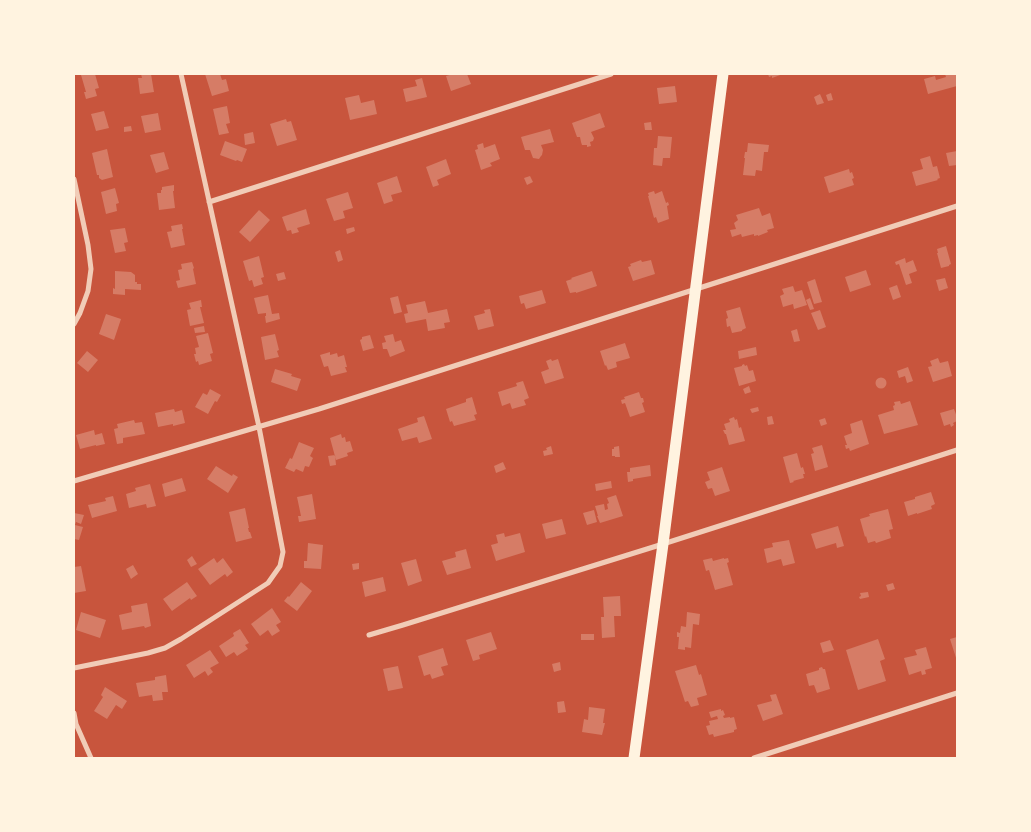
<!DOCTYPE html>
<html>
<head>
<meta charset="utf-8">
<style>
	body { margin:0 }
	#map { position:relative; width:1031px; height:832px; overflow:hidden; background:#c8553d; font-family:"DejaVu Sans",sans-serif }
	canvas { display:block }
	.frame { position:absolute; inset:0; border:75px solid #fff3e0; pointer-events:none }
</style>
</head>
<body>
<div id="map">
<canvas width="1031" height="832"></canvas>
<div class="frame"></div>
</div>
<script>
const ctx = document.querySelector('canvas').getContext('2d');
ctx.lineJoin = 'round';
function fill(path, color) {
  ctx.fillStyle = color;
  ctx.fill(path, 'evenodd');
}
function shape(rows) {
  const path = new Path2D();
  for (const r of rows) {
    if (r.length === 3) {
      path.moveTo(r[0] + r[2], r[1]);
      path.arc(r[0], r[1], r[2], 0, 2 * Math.PI);
      continue;
    }
    path.moveTo(r[0], r[1]);
    for (let i = 2; i < r.length; i += 2) path.lineTo(r[i], r[i + 1]);
  }
  return path;
}
function trace(path, color, width, dash) {
  ctx.strokeStyle = color;
  ctx.lineWidth = width;
  ctx.lineCap = dash ? 'butt' : 'round';
  ctx.setLineDash(dash || []);
  ctx.stroke(path);
}
fill(shape([
	[87,74,95,74,99,88,95,89,97,96,86,99,84,92,86,92,81,75],
	[141,74,151,74,154,92,140,94,138,78,142,78],
	[205,74,220,74,222,80,226,79,229,91,212,96],
	[453,74,467,74,471,84,451,91,446,76],
	[768,74,783,74,772,78,772,76,769,77],
	[945,74,957,74,957,86,928,94,924,79,935,76,936,80,946,77],
	[422,78,427,97,406,102,403,89,417,86,415,80],
	[675,86,677,102,659,104,657,88],
	[831,93,833,100,828,101,826,95],
	[820,94,824,103,817,105,814,97],
	[359,95,361,103,374,100,377,114,350,120,345,98],
	[227,106,230,123,226,124,229,133,219,135,213,109],
	[104,111,109,128,96,131,91,114],
	[158,113,161,130,145,133,141,116],
	[600,113,605,127,591,132,594,138,593,141,590,142,591,146,587,147,587,145,582,145,581,142,580,137,577,137,572,123],
	[286,119,287,122,291,121,297,140,277,146,270,124],
	[651,122,652,130,645,130,644,123],
	[131,126,132,131,124,132,124,127],
	[550,129,554,142,541,145,543,150,542,155,541,156,539,159,533,158,530,150,525,150,521,137],
	[253,132,255,143,245,145,244,134],
	[658,136,672,137,670,158,663,158,662,166,653,165,654,148,657,148],
	[225,141,247,149,242,162,237,160,236,161,220,155],
	[483,143,484,148,495,144,500,159,490,163,492,166,481,170,475,150,478,149,477,145],
	[748,143,769,145,768,152,764,152,762,171,756,170,755,176,743,175,745,158,744,158,745,152,747,152],
	[107,149,113,177,102,180,99,178,99,175,97,175,92,153],
	[957,151,957,165,949,166,946,153],
	[164,152,169,169,156,173,150,155],
	[930,156,933,167,937,166,940,178,937,179,938,180,916,186,912,172,923,169,920,159],
	[446,159,451,174,437,180,439,185,433,187,426,167],
	[849,169,850,173,852,172,854,178,852,179,854,185,829,193,824,177],
	[397,176,402,192,391,195,393,201,384,204,377,183],
	[530,176,533,182,527,185,524,178],
	[174,185,174,191,173,191,175,208,159,210,157,193,161,193,161,190,162,190,162,187],
	[115,188,119,203,116,204,117,211,106,214,101,192],
	[654,191,655,194,662,191,666,203,668,202,669,205,667,206,669,219,658,223,656,217,654,218,648,196,649,196,648,193],
	[348,192,353,208,343,211,345,218,334,221,326,199],
	[759,208,762,216,770,213,774,228,767,230,768,232,758,236,758,235,754,236,754,234,742,237,741,234,732,237,730,230,736,229,734,223,738,220,736,215],
	[306,209,310,224,297,228,299,232,292,234,291,230,287,231,282,217],
	[259,210,270,220,250,242,239,232],
	[182,224,183,229,182,229,185,245,171,248,167,232,172,231,171,226],
	[354,227,355,231,347,234,346,229],
	[125,228,128,242,124,243,126,251,115,253,110,230],
	[946,246,951,264,949,265,949,266,941,268,937,253,938,253,937,249],
	[340,250,343,260,338,262,335,252],
	[259,256,264,277,261,278,263,284,254,287,252,280,249,281,243,261],
	[905,258,906,263,913,260,917,271,909,274,912,283,906,285,899,264,896,265,895,262],
	[641,260,642,262,651,260,655,274,633,281,628,267,631,266,630,264],
	[192,262,194,268,193,269,196,284,178,288,176,281,180,280,178,270,182,269,181,264],
	[866,270,871,285,850,292,845,277],
	[115,271,131,272,135,275,135,282,137,282,137,284,141,284,141,290,125,289,125,295,113,294,113,288,115,289],
	[592,271,597,286,576,293,576,292,570,293,566,281,572,279,571,278],
	[284,272,286,279,278,281,276,274],
	[945,278,948,288,939,291,936,280],
	[815,279,822,302,814,304,807,282],
	[897,285,901,297,893,300,889,288],
	[793,286,795,292,802,290,807,305,794,309,793,304,783,307,780,296,784,294,782,289],
	[542,290,546,303,526,309,524,303,521,304,519,296],
	[268,295,272,314,279,313,280,319,266,323,265,316,266,316,266,313,258,314,254,298],
	[398,296,402,312,394,314,390,298],
	[810,298,814,309,810,310,806,300],
	[201,300,202,307,200,307,204,323,190,326,187,310,191,309,189,303],
	[425,301,428,313,447,309,450,322,444,323,445,328,428,331,426,319,406,323,404,314,408,313,406,305],
	[740,307,746,328,742,330,742,331,732,333,730,326,727,327,726,319,728,318,726,311],
	[490,309,494,326,478,330,474,316,485,313,484,310],
	[820,310,826,327,818,330,811,313],
	[106,314,121,319,114,340,99,334],
	[204,326,205,332,195,333,194,328],
	[797,329,800,341,794,342,791,331],
	[208,333,213,353,210,354,212,361,199,365,198,361,196,362,194,354,196,354,195,348,199,347,196,336],
	[275,334,279,350,277,351,279,357,265,360,261,337],
	[393,334,395,342,401,340,405,351,390,357,387,349,383,349,382,343,386,342,384,336],
	[370,335,374,348,363,351,360,340,362,339,362,337],
	[625,343,630,358,616,362,617,367,608,370,606,365,605,366,600,351],
	[756,347,757,355,739,359,738,351],
	[87,351,98,360,88,372,77,363],
	[330,352,330,355,337,353,338,357,344,355,347,367,345,367,347,372,331,376,328,366,324,367,320,355],
	[938,358,940,363,948,361,952,376,933,382,928,367,932,366,930,361],
	[551,359,552,361,558,359,564,378,545,384,541,372,549,369,546,361],
	[744,364,745,366,747,365,749,371,753,370,756,381,739,386,734,368,742,366,742,365],
	[908,367,913,381,907,383,905,376,899,378,897,371],
	[275,369,292,374,291,376,301,379,297,391,271,382],
	[881,383,5.5],
	[523,381,529,398,524,400,526,405,512,409,510,403,502,406,498,392,517,386,516,383],
	[749,386,751,392,745,394,743,389],
	[210,389,221,395,217,402,215,401,208,414,195,407,203,393,207,395],
	[639,392,641,398,643,398,644,402,642,403,645,412,630,417,625,403,622,404,621,400,625,399,624,397],
	[472,397,477,414,474,415,476,420,454,426,452,421,450,422,446,409,466,402,466,399],
	[900,401,901,404,910,401,918,425,884,434,878,415,894,410,893,406,895,405,894,402],
	[758,407,759,411,752,413,750,409],
	[174,409,175,412,182,410,185,423,173,426,173,424,158,427,155,413],
	[954,409,957,417,957,421,953,423,954,425,951,427,950,424,944,426,940,413],
	[424,416,432,439,419,443,417,437,402,441,398,429,418,422,417,418],
	[772,416,774,424,768,425,767,417],
	[734,417,735,420,737,419,739,428,741,427,745,441,729,445,726,434,725,434,723,430,726,430,724,424,730,422,729,419],
	[825,418,827,424,821,426,819,420],
	[134,420,135,423,142,422,145,434,123,438,123,443,117,444,114,429,118,428,117,424],
	[862,420,869,444,850,451,849,448,846,449,845,445,847,445,844,436,852,433,850,424],
	[94,430,95,435,102,433,105,444,96,446,96,445,80,449,76,435],
	[341,434,342,438,345,437,346,442,350,441,353,451,347,453,348,456,336,460,330,438],
	[299,442,314,448,310,456,313,458,309,467,305,466,303,472,296,469,294,472,285,468,290,458,292,459],
	[822,445,828,467,815,471,811,454,814,453,812,448],
	[551,446,553,454,544,456,543,451,547,450,546,448],
	[619,446,620,457,615,457,615,456,612,456,612,449,614,449,614,447],
	[797,453,801,468,803,467,805,474,803,474,804,478,793,481,794,482,790,483,783,457],
	[335,455,336,465,330,466,328,456],
	[503,462,506,469,496,473,494,466],
	[650,465,651,476,633,479,633,481,628,482,627,472,630,472,630,468],
	[216,466,232,476,233,474,238,477,228,493,207,479],
	[722,467,730,491,715,496,712,488,708,489,705,482,710,480,707,472],
	[182,478,186,491,165,497,162,484],
	[611,481,612,488,596,491,595,484],
	[150,484,156,506,147,508,146,504,129,508,126,494,136,491,135,488],
	[931,492,935,504,931,506,932,509,917,514,917,513,908,516,904,502,915,499,915,497],
	[312,494,316,519,299,522,298,516,301,516,297,497],
	[616,495,623,516,600,523,597,516,598,516,595,506,604,504,605,510,608,509,607,504,609,503,607,498],
	[113,496,117,511,92,518,88,505,106,501,105,498],
	[245,508,249,528,248,528,249,532,250,532,252,538,236,542,229,512],
	[888,509,893,529,889,530,891,538,876,543,875,541,868,543,866,536,865,537,860,519,870,516,869,514],
	[594,510,597,522,587,525,583,513],
	[74,513,84,515,81,524,76,522,75,525,83,527,79,540,74,539],
	[562,519,566,534,546,539,542,524],
	[838,526,844,546,837,548,836,543,816,549,811,534],
	[504,533,505,537,520,533,525,552,496,561,491,545,498,543,496,535],
	[789,540,795,563,783,566,781,559,767,563,764,549,773,547,772,543],
	[308,543,323,545,321,569,304,568,304,561,307,561],
	[466,549,471,568,447,575,442,561,456,557,455,552],
	[192,556,197,564,191,567,187,560],
	[214,558,217,563,223,558,233,572,227,577,225,574,210,585,198,569],
	[712,558,713,561,724,558,724,559,728,558,729,562,727,563,733,585,715,590,709,570,706,571,703,560],
	[416,559,422,581,408,586,401,563],
	[359,563,359,569,353,570,352,564],
	[133,565,138,574,131,579,126,569],
	[81,566,86,591,74,593,74,567],
	[383,577,386,591,365,597,362,582],
	[187,582,197,596,191,600,190,598,172,611,163,599],
	[301,582,312,591,297,611,284,601,288,596,289,597],
	[893,583,895,589,888,591,886,585],
	[868,592,869,597,860,599,859,597,861,596,860,593],
	[620,596,621,616,614,616,615,637,602,638,601,617,604,617,603,597],
	[147,603,151,626,145,628,144,626,122,630,119,615,132,612,131,606],
	[272,608,281,622,276,625,280,631,272,636,268,630,260,636,251,624],
	[81,612,106,620,100,638,76,630],
	[687,612,700,614,699,625,693,624,691,648,685,647,685,650,678,649,679,637,677,637,677,632,680,633,681,626,686,627],
	[240,629,249,643,245,645,248,649,237,656,234,652,226,657,219,646,234,636,233,633],
	[491,632,497,649,479,655,480,659,473,661,466,640],
	[581,634,594,634,594,640,581,640],
	[957,637,957,661,950,639],
	[878,639,885,659,880,661,886,681,858,690,846,650],
	[830,640,834,650,823,653,820,643],
	[926,647,932,668,925,670,926,674,922,675,921,671,909,675,904,658,917,655,915,650],
	[443,648,448,665,441,667,444,675,432,679,430,674,424,676,418,656],
	[210,650,219,663,210,668,213,672,208,676,205,671,194,678,186,665],
	[560,662,561,670,554,672,552,664],
	[696,665,699,675,701,674,707,695,697,698,699,705,691,707,688,701,685,702,675,671],
	[398,666,403,688,388,691,383,669],
	[822,667,823,669,825,669,830,689,817,693,814,685,809,686,806,674,819,670,819,668],
	[166,675,168,692,162,692,163,700,153,701,152,695,139,697,136,683,155,680,155,677],
	[105,687,127,701,122,709,116,705,107,719,94,711,103,697,101,695],
	[776,694,783,714,763,721,757,705,772,701,770,695],
	[564,701,566,712,558,713,557,702],
	[589,707,605,709,603,723,605,723,602,735,582,732,584,719,588,720],
	[721,709,721,711,723,710,725,715,723,716,724,718,730,717,730,718,734,717,737,729,734,730,734,732,714,737,713,734,709,735,706,726,710,725,709,721,718,719,717,716,711,718,709,712]
]), '#d67c66');
trace(shape([
	[74,179,88,245,91,269,88,291,80,313,74,324],
	[209,202,611,74],
	[74,481,319,409,957,206],
	[369,635,403,625,663,544,957,450],
	[74,668,148,653,165,648,181,639,268,583,280,566,283,552,259,427,181,74],
	[74,713,76,724,91,758],
	[754,758,957,693]
]), '#f1ccb7', 5);
trace(shape([
	[634,758,663,544,723,74]
]), '#fff3e0', 11);
</script>
</body>
</html>
